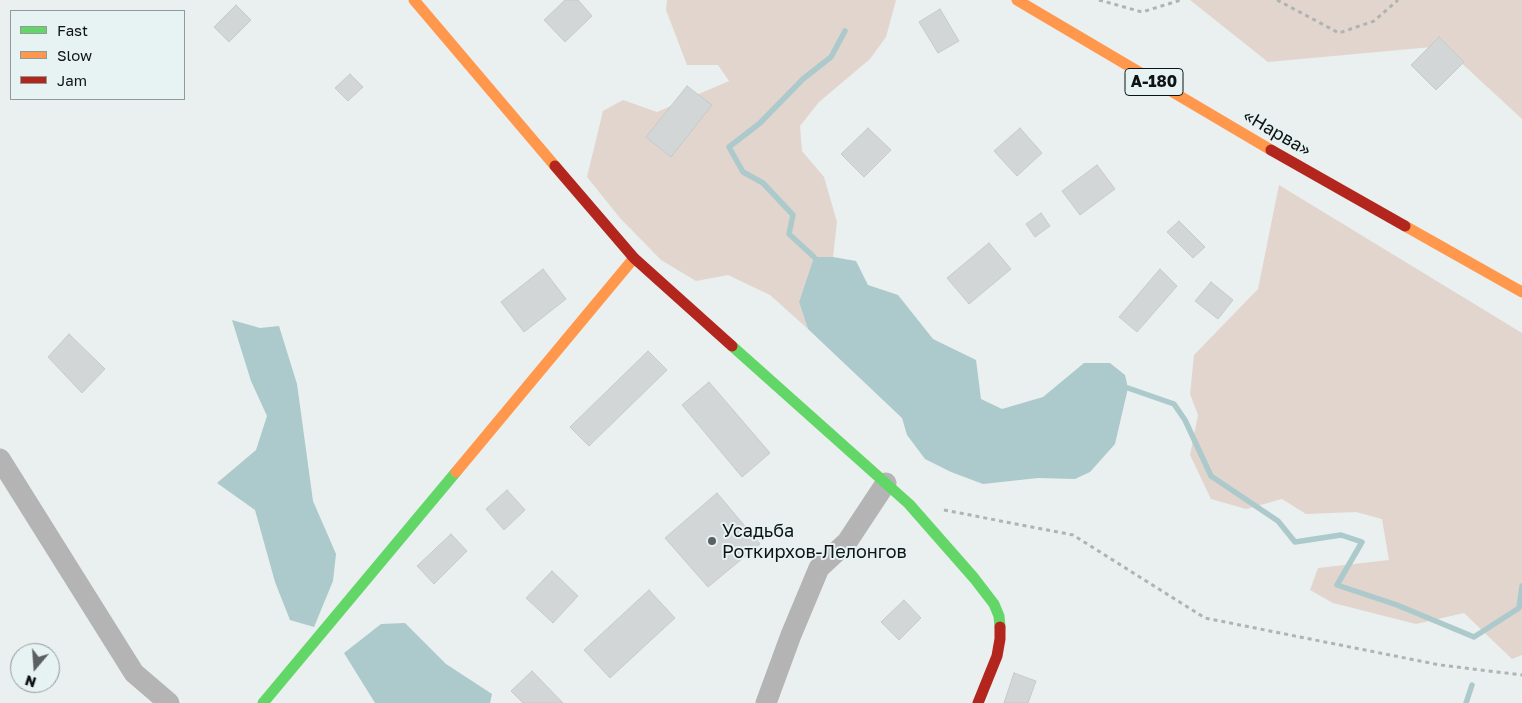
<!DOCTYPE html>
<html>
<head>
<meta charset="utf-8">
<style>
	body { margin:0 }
	#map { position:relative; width:1522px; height:703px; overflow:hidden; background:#eaefef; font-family:"Golos Text",sans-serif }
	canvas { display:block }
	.legend { position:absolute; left:10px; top:10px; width:175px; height:90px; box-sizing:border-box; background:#e7f2f2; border:1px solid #919999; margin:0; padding:6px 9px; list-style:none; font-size:15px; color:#0f1313 }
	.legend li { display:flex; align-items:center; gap:10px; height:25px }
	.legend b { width:25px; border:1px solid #919999 }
	.north { position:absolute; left:10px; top:643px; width:50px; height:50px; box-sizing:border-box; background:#e7f2f2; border:1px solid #919999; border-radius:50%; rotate:198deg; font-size:14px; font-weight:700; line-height:20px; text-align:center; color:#0f1313 }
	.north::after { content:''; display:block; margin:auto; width:18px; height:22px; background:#5c6060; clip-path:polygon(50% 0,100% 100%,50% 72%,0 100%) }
</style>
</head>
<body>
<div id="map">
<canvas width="1522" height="703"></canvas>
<ul class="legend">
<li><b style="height:6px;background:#63d668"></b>Fast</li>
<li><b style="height:6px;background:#ff974d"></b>Slow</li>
<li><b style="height:6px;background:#b3261e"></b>Jam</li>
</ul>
<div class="north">N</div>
</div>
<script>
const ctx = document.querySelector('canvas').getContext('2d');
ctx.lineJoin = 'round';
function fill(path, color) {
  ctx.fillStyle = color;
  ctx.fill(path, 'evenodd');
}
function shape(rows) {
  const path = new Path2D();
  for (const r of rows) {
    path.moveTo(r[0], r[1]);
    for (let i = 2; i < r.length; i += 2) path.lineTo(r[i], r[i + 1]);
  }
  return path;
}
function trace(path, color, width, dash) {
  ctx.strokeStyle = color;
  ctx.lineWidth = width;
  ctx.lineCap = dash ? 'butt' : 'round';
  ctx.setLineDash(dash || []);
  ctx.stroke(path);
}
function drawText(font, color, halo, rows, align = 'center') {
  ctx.font = font + ' "Golos Text",sans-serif';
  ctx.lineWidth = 4;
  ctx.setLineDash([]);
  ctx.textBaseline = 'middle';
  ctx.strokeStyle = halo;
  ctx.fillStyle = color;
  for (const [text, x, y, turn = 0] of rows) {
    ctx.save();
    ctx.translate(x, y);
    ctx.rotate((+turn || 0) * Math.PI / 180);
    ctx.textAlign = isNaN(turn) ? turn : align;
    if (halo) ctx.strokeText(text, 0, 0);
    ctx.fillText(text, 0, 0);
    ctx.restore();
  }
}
fill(shape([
	[667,0,896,0,886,37,870,59,819,102,800,126,802,151,824,177,837,222,833,257,814,257,799,302,808,329,770,295,728,275,696,281,661,260,620,218,587,177,603,111,623,100,657,112,729,81,718,65,687,65,666,10],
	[1190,0,1522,0,1522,119,1443,46,1268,62],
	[1279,185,1522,333,1522,655,1512,659,1464,613,1416,624,1333,603,1310,590,1318,568,1389,560,1382,519,1356,512,1306,514,1282,499,1246,509,1211,499,1190,455,1198,415,1190,394,1194,355,1258,289]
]), '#e2d5ce');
fill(shape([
	[814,257,833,257,856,261,868,285,898,295,933,339,976,360,981,399,1002,409,1043,397,1084,363,1110,363,1125,375,1128,388,1115,444,1090,472,1075,479,1038,478,983,484,951,472,925,459,907,435,902,418,808,329,799,302],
	[232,320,260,328,279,326,297,384,313,501,336,554,333,581,314,627,290,620,275,582,255,510,217,483,256,450,267,416,251,381],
	[405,623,446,664,492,694,490,703,375,703,344,653,381,624]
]), '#accacb');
trace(shape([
	[814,257,789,234,793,215,763,183,743,172,729,147,760,123,803,79,831,57,845,31],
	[1128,388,1174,404,1185,420,1211,476,1278,521,1295,542,1341,535,1362,542,1337,585,1397,605,1474,637,1519,608,1522,586],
	[1466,703,1472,685]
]), '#accacb', 5.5);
const building = shape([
	[565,0,578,0,592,16,565,42,544,20,565,0],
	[236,5,251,20,229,42,214,27,236,5],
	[940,9,959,41,938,53,919,22,940,9],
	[1439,37,1464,62,1436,90,1411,65,1439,37],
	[350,74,363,87,348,101,335,88,350,74],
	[687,86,712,105,671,157,646,137,687,86],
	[868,128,891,150,864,177,841,154,868,128],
	[1020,128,1042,153,1017,176,994,151,1020,128],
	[1097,165,1115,189,1080,215,1062,191,1097,165],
	[1041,213,1050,226,1035,237,1026,224,1041,213],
	[1179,221,1205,247,1193,258,1167,232,1179,221],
	[989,243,1011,269,969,304,947,278,989,243],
	[543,269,566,299,524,332,501,302,543,269],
	[1160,269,1177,286,1137,332,1119,317,1160,269],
	[1211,282,1233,300,1218,319,1195,301,1211,282],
	[69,334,105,369,82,393,48,357,69,334],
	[648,351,667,370,589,446,570,427,648,351],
	[709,382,770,453,742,477,682,405,709,382],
	[507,490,525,510,504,530,486,509,507,490],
	[717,493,760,544,708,587,665,538,717,493],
	[451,534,467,551,434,584,417,566,451,534],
	[552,571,578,596,553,623,526,598,552,571],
	[649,590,675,618,610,678,584,650,649,590],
	[904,600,921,618,899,640,881,622,904,600],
	[532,671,563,703,523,703,511,691,532,671],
	[1014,673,1036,681,1028,703,1004,703,1014,673]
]);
fill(building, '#d2d6d6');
trace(building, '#c5caca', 1);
trace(shape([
	[1099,0,1142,12,1181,0],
	[1277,0,1339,33,1374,21,1398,0],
	[944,510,1073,535,1205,618,1440,665,1522,675]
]), '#b0b3b3', 3, [4, 4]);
trace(shape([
	[0,459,134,673,169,703],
	[766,703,791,635,819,568,847,542,886,483]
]), '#b4b4b4', 21);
trace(shape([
	[732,346,909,504,974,578,994,604,999,616,1000,627],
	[263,703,456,472]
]), '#63d668', 11);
trace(shape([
	[414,0,555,166],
	[1017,0,1271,150],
	[1405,226,1522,292],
	[456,472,634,258]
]), '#ff974d', 11);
trace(shape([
	[1271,150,1405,226],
	[555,166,634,258,732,346],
	[978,703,997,656,1000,639,1000,627]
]), '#b3261e', 11);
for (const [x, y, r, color] of [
	[712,541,5,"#5c6060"]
]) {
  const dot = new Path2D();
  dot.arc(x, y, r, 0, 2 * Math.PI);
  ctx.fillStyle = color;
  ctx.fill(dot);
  trace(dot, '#e7f2f2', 2);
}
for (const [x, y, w] of [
	[1154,82,58]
]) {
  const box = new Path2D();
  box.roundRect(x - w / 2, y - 13.5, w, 27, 4);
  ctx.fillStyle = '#e7f2f2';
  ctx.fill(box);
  trace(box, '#0f1313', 1);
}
drawText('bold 16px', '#0f1313', null, [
	["А-180",1154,82]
]);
drawText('18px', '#0f1313', '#e7f2f2', [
	["«Нарва»",1277,133,30]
]);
drawText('18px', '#0f1313', '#e7f2f2', [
	["Усадьба",722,531],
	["Роткирхов-Лелонгов",722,552]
], 'left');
</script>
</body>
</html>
